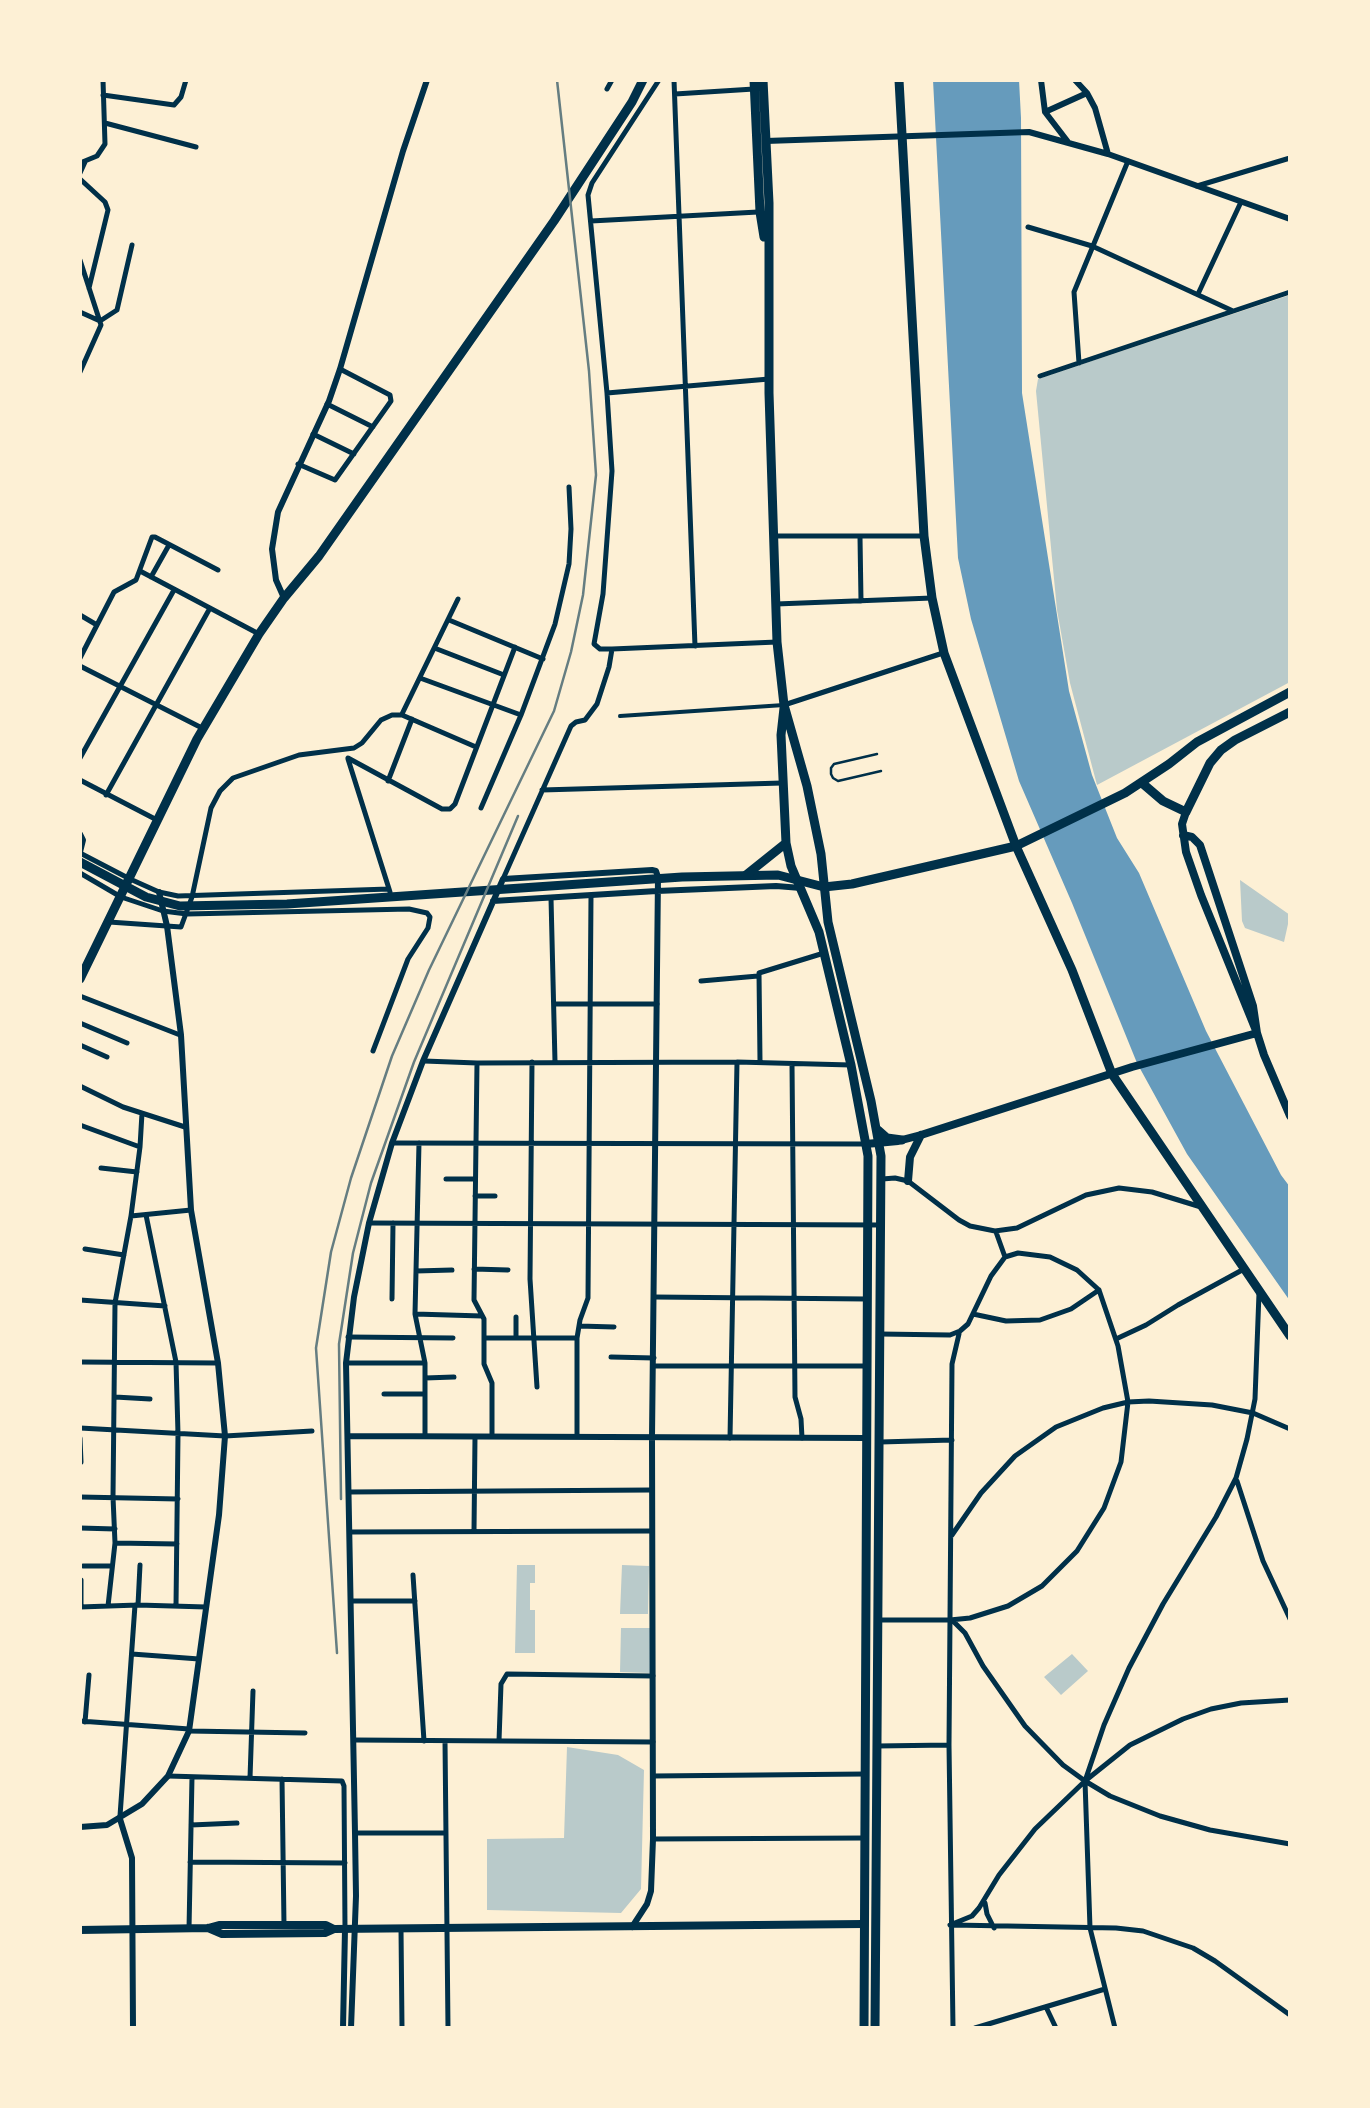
<!DOCTYPE html>
<html>
<head>
<meta charset="utf-8">
<style>
	body { margin:0 }
	#map { position:relative; width:1370px; height:2108px; overflow:hidden; background:#fdf0d5; font-family:"IBM Plex Sans",sans-serif }
	canvas { display:block }
	.frame { position:absolute; inset:0; border:82px solid #fdf0d5; pointer-events:none }
</style>
</head>
<body>
<div id="map">
<canvas width="1370" height="2108"></canvas>
<div class="frame"></div>
</div>
<script>
const ctx = document.querySelector('canvas').getContext('2d');
ctx.lineJoin = 'round';
function fill(path, color) {
  ctx.fillStyle = color;
  ctx.fill(path, 'evenodd');
}
function shape(rows) {
  const path = new Path2D();
  for (const r of rows) {
    path.moveTo(r[0], r[1]);
    for (let i = 2; i < r.length; i += 2) path.lineTo(r[i], r[i + 1]);
  }
  return path;
}
function trace(path, color, width, dash) {
  ctx.strokeStyle = color;
  ctx.lineWidth = width;
  ctx.lineCap = dash ? 'butt' : 'round';
  ctx.setLineDash(dash || []);
  ctx.stroke(path);
}
fill(shape([
	[1290,295,1290,682,1097,785,1070,683,1057,610,1036,391,1038,379],
	[1240,880,1290,915,1284,942,1245,928,1242,921],
	[517,1565,535,1565,535,1583,530,1583,530,1610,535,1610,535,1653,515,1653],
	[622,1565,649,1566,648,1614,620,1614],
	[621,1628,651,1628,650,1673,620,1672],
	[1072,1654,1088,1671,1061,1695,1044,1677],
	[567,1747,618,1755,644,1770,641,1889,621,1913,487,1910,487,1839,564,1838]
]), '#b9caca');
fill(shape([
	[933,80,1019,80,1021,118,1022,393,1069,691,1092,775,1117,838,1139,873,1206,1031,1281,1175,1290,1187,1290,1301,1187,1154,1137,1063,1072,903,1019,781,971,619,958,558]
]), '#669bbc');
trace(shape([
	[877,754,834,764,831,768,831,774,833,778,838,781,881,771]
]), '#003049', 2.5);
trace(shape([
	[620,716,784,705]
]), '#003049', 4);
trace(shape([
	[674,80,695,646],
	[607,89,612,80],
	[675,94,754,89],
	[103,95,174,105,181,97,186,80],
	[105,123,196,147],
	[80,163,97,156,105,144,103,80],
	[80,173,85,162],
	[80,179,105,202,108,210,89,288],
	[1197,186,1290,158],
	[591,221,758,212],
	[1028,227,1092,246,1233,311],
	[80,260,101,325,80,372],
	[1198,294,1241,202],
	[80,312,100,321],
	[100,321,117,310,132,245],
	[1079,363,1074,292,1128,161],
	[1040,376,1290,292],
	[607,393,769,379],
	[327,404,373,427],
	[313,434,354,454],
	[298,464,335,480,391,401,390,395,340,369],
	[776,536,924,536],
	[860,537,861,601],
	[140,571,259,634],
	[151,577,169,545],
	[776,604,932,598],
	[80,615,97,625],
	[449,620,543,659],
	[437,649,504,675],
	[612,649,777,642],
	[80,658,114,592,136,580,152,537,155,537,218,570],
	[80,666,202,728],
	[420,678,521,715],
	[784,705,943,653],
	[402,714,458,599],
	[80,758,174,590],
	[348,758,442,809,450,809,455,804,515,647],
	[348,759,390,892],
	[80,780,157,820],
	[388,781,412,719],
	[542,790,782,783],
	[106,795,210,608],
	[481,808,521,715,555,624,569,564,571,529,569,487],
	[80,853,130,879,159,892,178,896,389,889],
	[80,873,121,897,163,911,187,914,409,909,427,913,430,917,428,928,408,959,373,1051],
	[503,879,571,726,576,722,585,720,597,704,609,667,612,649,600,649,594,644,603,594,612,471,607,393,588,195,592,183,659,80],
	[551,898,555,1062],
	[109,922,181,927,192,897,211,808,220,791,233,778,299,755,354,748,362,743,381,720,392,715,402,715,476,747],
	[701,981,758,976],
	[80,996,180,1035],
	[555,1004,657,1004],
	[80,1023,127,1043],
	[80,1045,107,1057],
	[424,1061,477,1063,737,1062,851,1065],
	[760,1061,759,973,824,953],
	[532,1062,530,1279,537,1387],
	[477,1063,474,1300,484,1319,484,1364,492,1383,492,1436],
	[792,1064,795,1397,801,1419,802,1438],
	[80,1086,123,1107,185,1127],
	[80,1125,140,1147],
	[392,1143,863,1144],
	[419,1143,415,1314,425,1363,425,1436],
	[101,1168,137,1172],
	[446,1179,475,1179],
	[882,1179,895,1178,908,1181,959,1220,970,1226,995,1231,1017,1228,1086,1195,1119,1188,1152,1192,1201,1207],
	[475,1196,495,1196],
	[146,1215,176,1362,178,1434,176,1606],
	[131,1216,191,1210],
	[369,1223,881,1225],
	[996,1232,1005,1257],
	[85,1249,124,1255],
	[474,1269,508,1270],
	[416,1271,452,1270],
	[654,1297,866,1299],
	[392,1299,393,1223],
	[80,1300,165,1306],
	[415,1314,482,1316],
	[973,1314,1006,1321,1040,1320,1071,1309,1099,1290],
	[516,1317,516,1338],
	[579,1326,614,1327],
	[348,1337,453,1338],
	[485,1338,577,1338],
	[1116,1339,1146,1325,1178,1305,1244,1269],
	[611,1357,654,1358],
	[80,1362,217,1363],
	[346,1363,425,1363],
	[654,1366,867,1366],
	[425,1378,454,1377],
	[384,1394,425,1394],
	[115,1397,150,1399],
	[80,1428,225,1436,312,1431],
	[577,1436,577,1338,580,1320,588,1298,591,896],
	[80,1438,81,1462],
	[730,1438,737,1062],
	[880,1442,952,1440],
	[1237,1481,1263,1561,1290,1619],
	[349,1492,651,1490],
	[80,1497,178,1499],
	[80,1528,115,1529],
	[474,1531,475,1437],
	[350,1532,652,1531],
	[952,1535,981,1493,1015,1456,1056,1427,1103,1408,1128,1402,1149,1401,1212,1405,1253,1413,1290,1429],
	[115,1543,177,1544],
	[83,1566,112,1566],
	[413,1575,424,1741],
	[351,1601,415,1601],
	[138,1605,140,1565],
	[108,1606,115,1543,113,1497,115,1303,131,1216,140,1147,142,1113],
	[80,1607,138,1605,206,1607],
	[81,1607,81,1580],
	[878,1620,950,1620,970,1618,1008,1606,1042,1586,1077,1551,1104,1508,1121,1462,1128,1402,1118,1346,1099,1290,1077,1270,1050,1257,1018,1253,1005,1257,991,1276,968,1324,960,1331,950,1335,880,1334],
	[953,1621,965,1633,983,1666,1025,1726,1063,1765,1085,1781,1110,1796,1160,1816,1210,1830,1290,1844],
	[132,1654,199,1659],
	[80,1721,189,1729],
	[85,1722,89,1675],
	[189,1731,305,1733],
	[355,1740,653,1742],
	[445,1741,448,2028],
	[499,1741,501,1684,507,1674,653,1676],
	[877,1746,949,1745],
	[168,1776,342,1781,344,1786,345,1929],
	[653,1776,865,1774],
	[250,1778,253,1691],
	[282,1779,284,1925],
	[120,1816,135,1605],
	[191,1825,237,1823],
	[355,1833,446,1833],
	[653,1839,864,1838],
	[190,1862,345,1863],
	[985,1903,987,1914,994,1928],
	[950,1925,972,1916,979,1908,999,1875,1035,1829,1085,1781,1130,1745,1183,1719,1211,1709,1241,1703,1290,1700],
	[953,1925,1116,1928,1143,1931,1193,1948,1215,1961,1290,2015],
	[189,1929,192,1777],
	[401,1929,402,2028],
	[1046,2007,1056,2028],
	[953,2028,949,1745,952,1364,959,1334],
	[975,2028,1105,1989],
	[1115,2028,1090,1928,1085,1781,1104,1725,1129,1668,1163,1604,1216,1517,1236,1478,1247,1439,1255,1399,1259,1293]
]), '#003049', 5);
trace(shape([
	[1041,80,1045,112,1068,142],
	[1075,80,1087,93,1095,108,1108,154],
	[1045,112,1087,93],
	[766,141,1029,132,1108,154,1290,219],
	[284,598,276,580,272,549,278,512,329,401,340,369,403,151,427,80],
	[80,834,83,840,80,852],
	[493,901,657,891,776,886,801,888],
	[348,1436,866,1438],
	[120,1819,132,1858,133,2028],
	[80,1827,107,1825,142,1804,168,1776,189,1731,219,1515,225,1436,218,1363,191,1210,181,1035,167,926,159,892],
	[343,2028,345,1929],
	[351,2028,356,1896,355,1833,346,1363,354,1297,369,1223,392,1143,423,1061,503,879,652,870,656,871,658,877,652,1437,653,1839,651,1891,647,1904,632,1927]
]), '#003049', 6);
trace(shape([
	[1183,835,1192,837,1200,845,1253,1006,1257,1033,1264,1055,1290,1116],
	[866,1144,898,1141,921,1135,1132,1067,1257,1033,1201,895,1186,852,1182,824,1186,812],
	[908,1181,910,1157,921,1135],
	[208,1928,222,1934,325,1933,334,1929,863,1924],
	[80,1930,208,1928,219,1925,326,1925,334,1929]
]), '#003049', 8);
trace(shape([
	[1142,783,1163,801,1186,812,1210,763,1221,750,1235,740,1290,712],
	[80,862,146,897,180,906,287,904,682,877,778,875,824,887,852,884,1016,846,1125,793,1169,764,1197,742,1290,692],
	[80,979,197,739,259,634,284,598,319,556,554,221,632,102,643,80]
]), '#003049', 9);
trace(shape([
	[754,80,760,212,764,237],
	[763,80,769,203,769,393,777,642,784,705,807,786,821,854,828,922,871,1101,881,1156,875,2028],
	[899,80,924,536,932,598,944,653,1016,846,1072,970,1112,1074,1290,1336],
	[784,708,781,735,786,843,791,866,819,932,851,1065,868,1156,864,2028],
	[746,875,786,843],
	[878,1130,887,1138,902,1140]
]), '#003049', 9);
trace(shape([
	[341,1499,339,1344,353,1253,371,1183,414,1062,518,816],
	[337,1653,316,1348,331,1252,351,1178,392,1056,429,970,554,711,571,652,583,595,596,475,589,371,557,80]
]), '#657d81', 2.5);
</script>
</body>
</html>
